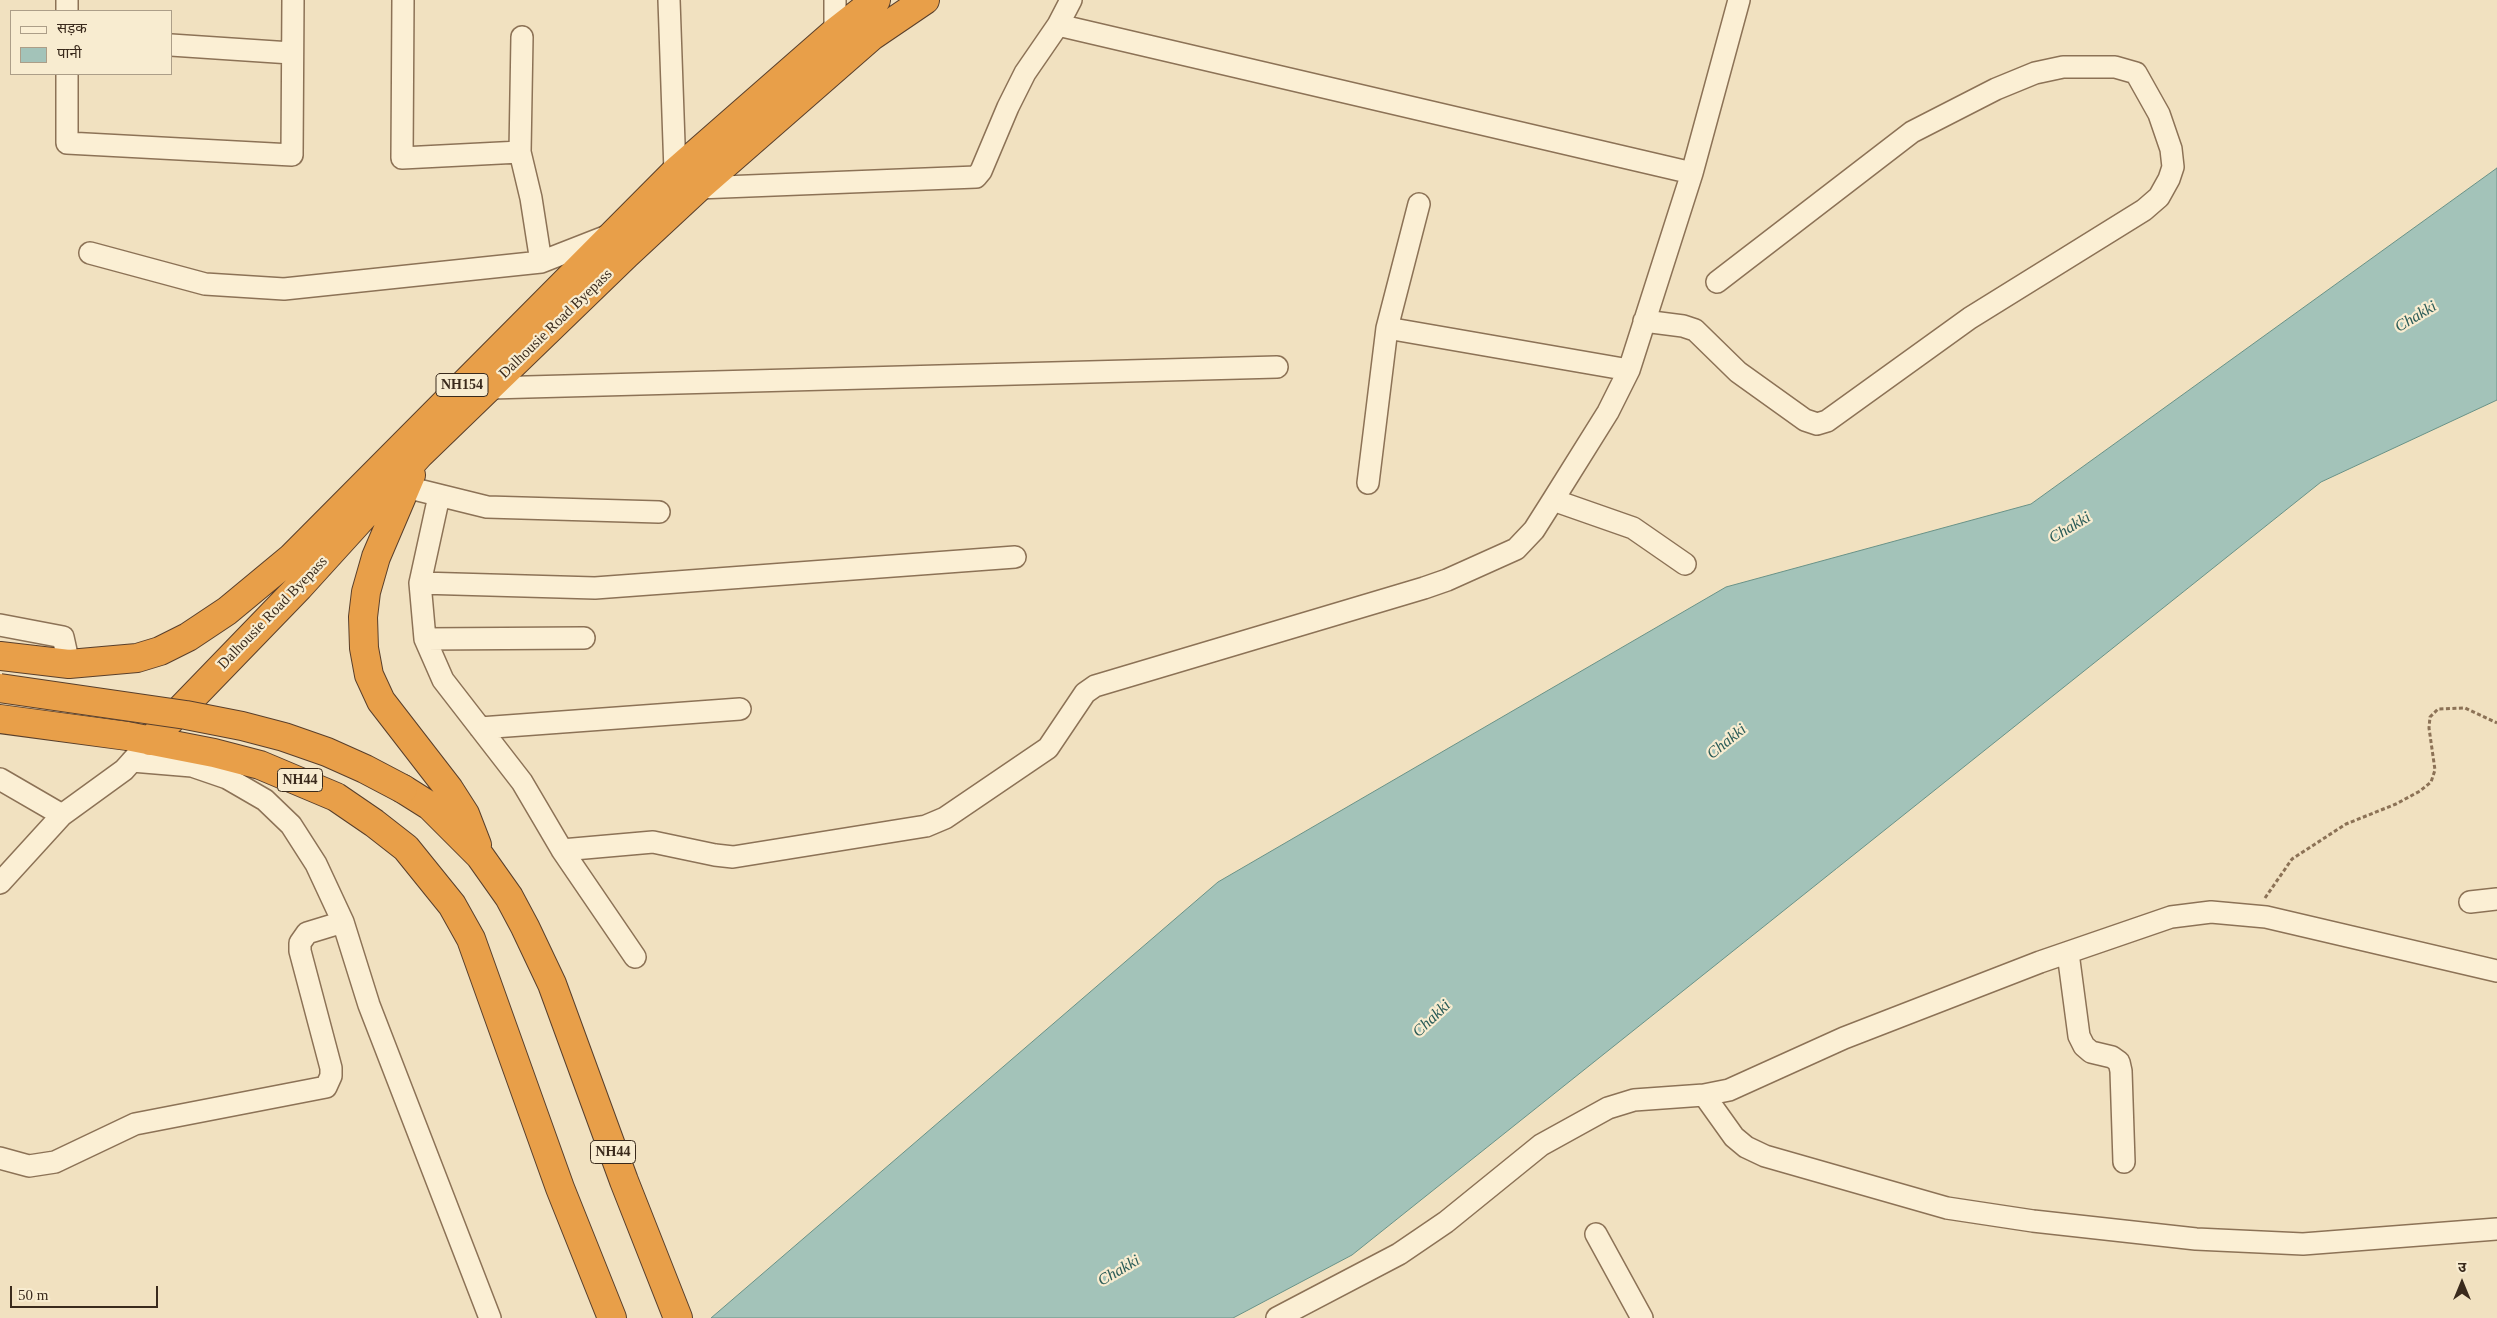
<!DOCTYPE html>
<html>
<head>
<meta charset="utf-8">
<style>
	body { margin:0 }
	#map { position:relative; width:2497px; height:1318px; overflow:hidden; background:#f1e1c0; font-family:"Times New Roman","Noto Sans Devanagari",serif }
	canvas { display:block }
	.legend { position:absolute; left:10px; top:10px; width:162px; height:65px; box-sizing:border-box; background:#f8ecd0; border:1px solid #ac9e88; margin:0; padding:6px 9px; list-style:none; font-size:15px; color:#3a2a1c }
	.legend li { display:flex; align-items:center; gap:10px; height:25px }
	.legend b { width:25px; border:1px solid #ac9e88 }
	.north { position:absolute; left:2437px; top:1258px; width:50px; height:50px; -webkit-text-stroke:4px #f8ecd0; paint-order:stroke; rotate:0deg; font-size:14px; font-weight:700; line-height:20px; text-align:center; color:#3a2a1c }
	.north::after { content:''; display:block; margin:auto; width:18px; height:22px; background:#3a2a1c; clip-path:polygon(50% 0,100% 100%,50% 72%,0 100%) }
	.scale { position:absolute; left:10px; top:1286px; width:148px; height:22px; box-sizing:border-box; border:2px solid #3a2a1c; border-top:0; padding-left:6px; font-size:15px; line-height:18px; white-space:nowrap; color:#3a2a1c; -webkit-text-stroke:4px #f8ecd0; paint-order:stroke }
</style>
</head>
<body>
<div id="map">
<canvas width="2497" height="1318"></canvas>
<ul class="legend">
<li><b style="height:6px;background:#fbefd4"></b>सड़क</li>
<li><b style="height:14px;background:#a3c3b9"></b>पानी</li>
</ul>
<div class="north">उ</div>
<div class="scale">50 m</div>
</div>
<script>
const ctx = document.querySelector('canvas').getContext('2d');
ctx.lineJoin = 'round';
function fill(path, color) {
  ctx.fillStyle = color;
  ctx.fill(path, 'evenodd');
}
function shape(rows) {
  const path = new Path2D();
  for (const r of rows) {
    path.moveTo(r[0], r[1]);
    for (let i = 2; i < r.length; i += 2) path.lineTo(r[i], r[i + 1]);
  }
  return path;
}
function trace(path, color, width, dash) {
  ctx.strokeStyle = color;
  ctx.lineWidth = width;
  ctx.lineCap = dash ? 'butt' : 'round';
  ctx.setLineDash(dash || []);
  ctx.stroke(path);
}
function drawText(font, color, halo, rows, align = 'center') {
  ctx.font = font + ' "Times New Roman",serif';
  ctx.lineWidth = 4.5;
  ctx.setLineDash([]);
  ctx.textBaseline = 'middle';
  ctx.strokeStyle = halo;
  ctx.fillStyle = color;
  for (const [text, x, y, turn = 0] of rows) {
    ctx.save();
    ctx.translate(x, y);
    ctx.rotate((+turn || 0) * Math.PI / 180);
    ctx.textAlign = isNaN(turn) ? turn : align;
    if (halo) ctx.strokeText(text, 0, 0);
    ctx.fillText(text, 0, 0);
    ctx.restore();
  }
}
const water = shape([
	[2497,168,2497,400,2321,482,1352,1255,1233,1318,711,1318,1218,882,1726,587,2031,504,2497,168]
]);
fill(water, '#a3c3b9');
trace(water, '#699287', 1);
const minor = shape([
	[67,0,67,11],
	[403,0,402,158,520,152],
	[669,0,675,172],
	[835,0,835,32],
	[1058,25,1692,173],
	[522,37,520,152,531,198,541,262],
	[171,45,291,53],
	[67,74,67,143,292,155,293,0],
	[698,188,976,177,981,171,1008,107,1025,73,1058,25,1071,0],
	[90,253,205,284,284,289,541,262,610,235],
	[1644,321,1683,326,1695,330,1738,372,1805,420,1817,424,1827,421,1970,318,2144,210,2159,197,2169,179,2173,167,2171,149,2159,114,2136,73,2115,67,2063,67,2035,73,1996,89,1912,132,1717,282],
	[1387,328,1419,204],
	[490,388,1277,367],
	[1368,483,1387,328,1629,370],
	[406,487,487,507,659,512],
	[439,496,420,583,425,639,443,680,522,782,562,850,635,957],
	[1553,500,1633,528,1685,564],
	[420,583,595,588,1015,557],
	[0,625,63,637,69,664],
	[425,639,584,638],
	[480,728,740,709],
	[132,761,192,766,227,778,265,800,291,825,316,864,343,922,369,1005,490,1318],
	[0,779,62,815],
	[562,850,653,842,715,855,733,857,926,826,945,818,1048,748,1085,693,1095,686,1424,588,1447,580,1516,549,1534,530,1553,500,1608,412,1629,370,1692,173,1739,0],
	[0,883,62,815,124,770,142,750],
	[2470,902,2497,899],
	[2068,953,2079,1036,2084,1046,2091,1052,2112,1057,2119,1062,2121,1071,2124,1162],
	[1704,1095,1734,1137,1746,1147,1765,1156,1947,1208,2033,1221,2196,1239,2303,1244,2497,1229],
	[0,1158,29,1166,55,1162,135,1124,326,1087,331,1076,331,1068,300,951,300,943,307,933,343,922],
	[1596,1234,1642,1318],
	[1277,1318,1399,1254,1446,1222,1541,1145,1608,1108,1634,1100,1704,1095,1729,1090,1844,1038,2040,962,2171,917,2211,912,2266,917,2497,971]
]);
const highway = shape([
	[411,475,376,557,366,592,363,617,364,648,369,675,381,701,449,789,465,814,477,845],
	[0,656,69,664,137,658,160,651,188,637,227,611,291,558,675,172,835,32,876,0],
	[0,719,127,736,214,753,260,765,336,797,374,823,406,848,452,905,471,939,560,1188,612,1318],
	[150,741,299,587,419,455,626,255,698,188,872,36,925,0],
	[403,789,430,806,480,856,509,897,525,927,552,984,624,1181,678,1318]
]);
trace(minor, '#8c7256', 24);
trace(highway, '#593f2b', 30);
trace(shape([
	[2265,898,2292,859,2346,824,2396,804,2420,791,2431,782,2435,770,2429,728,2430,717,2438,709,2465,708,2497,723]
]), '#8c7256', 3, [4, 2.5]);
trace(minor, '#fbefd4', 21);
trace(highway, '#e89f49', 28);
const highwayBridge = shape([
	[0,688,186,715,242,726,284,737,327,752,365,769,403,789]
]);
trace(highwayBridge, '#593f2b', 30, []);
trace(highwayBridge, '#e89f49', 28);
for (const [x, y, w] of [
	[462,385,52],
	[300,780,45],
	[613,1152,45]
]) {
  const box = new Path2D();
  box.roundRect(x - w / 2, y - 11.5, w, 23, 4);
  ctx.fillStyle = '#f8ecd0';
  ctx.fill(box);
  trace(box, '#3a2a1c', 1);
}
drawText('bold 14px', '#3a2a1c', null, [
	["NH154",462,385],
	["NH44",300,780],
	["NH44",613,1152]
]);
drawText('15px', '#3a2a1c', '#f8ecd0', [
	["Dalhousie Road Byepass",556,324,-44],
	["Dalhousie Road Byepass",273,613,-46]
]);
drawText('italic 16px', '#2a5b57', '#f8ecd0', [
	["Chakki",2416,317,-31],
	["Chakki",2070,528,-31],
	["Chakki",1727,742,-39],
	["Chakki",1432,1019,-44],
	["Chakki",1119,1271,-30]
]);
</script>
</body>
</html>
